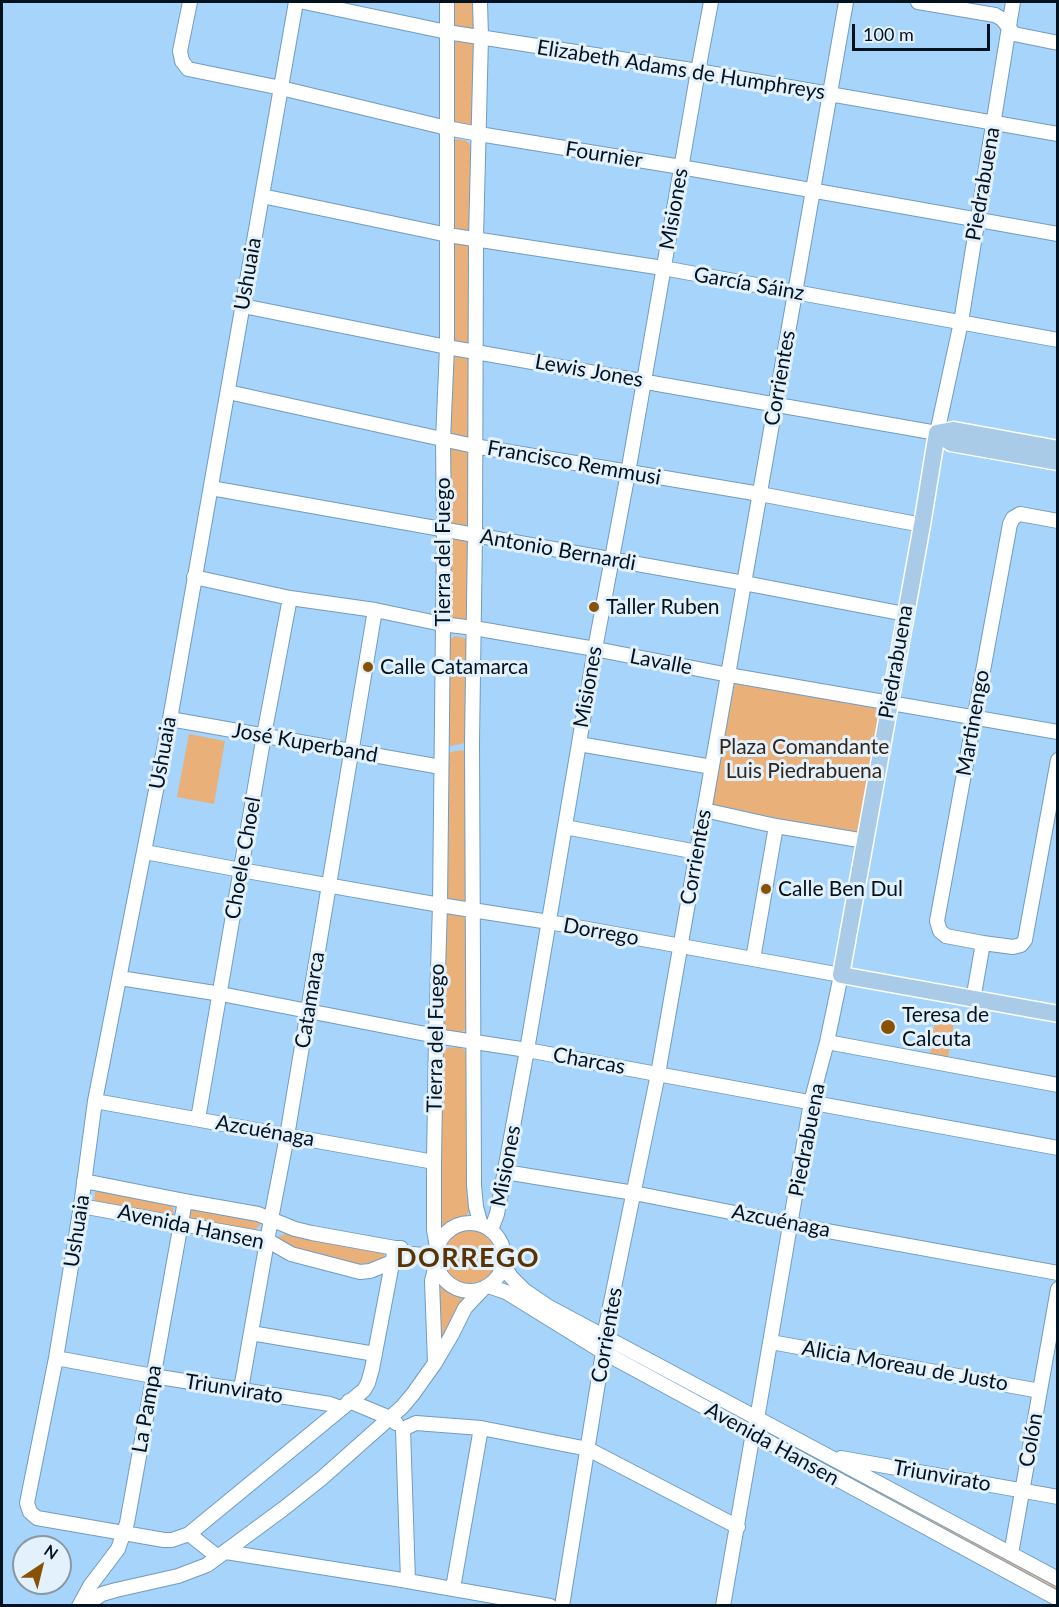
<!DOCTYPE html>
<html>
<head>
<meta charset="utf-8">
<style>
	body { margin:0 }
	#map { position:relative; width:1059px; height:1607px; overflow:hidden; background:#a6d4fa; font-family:Lato,sans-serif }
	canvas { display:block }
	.frame { position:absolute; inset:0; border:3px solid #02121f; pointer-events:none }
	.north { position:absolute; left:12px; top:1535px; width:60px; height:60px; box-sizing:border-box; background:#e3f1fc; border:2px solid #8998a4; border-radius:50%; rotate:35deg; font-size:16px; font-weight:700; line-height:24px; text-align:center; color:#02121f }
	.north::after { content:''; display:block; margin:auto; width:21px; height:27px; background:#895106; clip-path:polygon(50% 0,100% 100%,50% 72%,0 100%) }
	.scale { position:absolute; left:852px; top:24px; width:138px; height:27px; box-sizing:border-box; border:3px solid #02121f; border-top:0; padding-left:8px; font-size:18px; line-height:21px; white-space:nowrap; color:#02121f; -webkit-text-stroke:4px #e3f1fc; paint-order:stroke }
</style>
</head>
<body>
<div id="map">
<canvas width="1059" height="1607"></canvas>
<div class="frame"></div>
<div class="north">N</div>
<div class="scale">100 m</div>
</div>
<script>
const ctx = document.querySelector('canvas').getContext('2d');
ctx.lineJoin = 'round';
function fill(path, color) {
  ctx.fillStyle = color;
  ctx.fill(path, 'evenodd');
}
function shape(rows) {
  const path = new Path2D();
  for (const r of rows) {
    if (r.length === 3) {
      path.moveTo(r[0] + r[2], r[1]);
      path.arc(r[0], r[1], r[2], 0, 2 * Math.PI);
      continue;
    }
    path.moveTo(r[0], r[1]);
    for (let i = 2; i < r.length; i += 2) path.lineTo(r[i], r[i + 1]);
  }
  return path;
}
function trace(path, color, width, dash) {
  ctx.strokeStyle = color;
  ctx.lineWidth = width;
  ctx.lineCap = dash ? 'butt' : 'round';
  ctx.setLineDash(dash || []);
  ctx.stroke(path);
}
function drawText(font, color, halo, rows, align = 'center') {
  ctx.font = font + ' Lato,sans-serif';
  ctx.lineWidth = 6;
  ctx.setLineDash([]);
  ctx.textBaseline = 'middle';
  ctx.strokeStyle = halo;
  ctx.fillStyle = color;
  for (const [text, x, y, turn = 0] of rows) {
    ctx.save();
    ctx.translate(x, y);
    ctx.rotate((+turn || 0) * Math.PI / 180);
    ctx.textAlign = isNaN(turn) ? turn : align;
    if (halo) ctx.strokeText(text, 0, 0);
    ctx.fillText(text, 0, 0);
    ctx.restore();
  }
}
fill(shape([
	[454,2,475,2,475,25,471,31,456,28,454,26],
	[455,38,475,42,474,129,455,125,452,121,453,41],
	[457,139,467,141,473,150,471,227,466,233,452,229,452,142],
	[462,239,471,246,470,342,467,344,458,344,450,336,451,242],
	[453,356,470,358,470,441,451,436,449,431,451,358],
	[449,447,459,448,468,452,469,531,450,530],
	[455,538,466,541,469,545,468,622,449,622,449,543,452,539],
	[456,636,467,639,469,642,467,739,464,743,452,746,447,745,447,643,450,639],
	[735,682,883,710,859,834,711,805],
	[189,734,225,741,214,804,177,797],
	[460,750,464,751,467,755,466,901,464,906,458,907,447,899,444,754],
	[450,913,462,916,467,920,467,1023,466,1029,462,1032,456,1034,444,1030,441,1025,446,915],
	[935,1019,954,1022,948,1057,930,1054],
	[459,1047,465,1050,467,1054,467,1193,470,1210,465,1218,439,1231,443,1052,447,1048],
	[100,1190,168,1203,173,1208,174,1214,173,1217,94,1202,95,1192],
	[192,1208,259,1221,260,1225,256,1229,248,1230,191,1219,189,1214],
	[469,1257,29],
	[294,1233,306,1239,378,1249,384,1253,384,1258,374,1262,359,1264,308,1254,278,1242,278,1237,285,1234],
	[437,1274,450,1287,458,1292,474,1294,435,1356],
	[765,1429,1057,1584,1057,1595,764,1435]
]), '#e9b07a');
const minor = shape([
	[190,2,180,51,182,61,188,69,281,88,447,128,479,134,681,167,1058,234],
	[296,2,170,719,95,1101,81,1206,56,1358,27,1503,30,1512,37,1518,164,1540,172,1540,189,1534,364,1390,368,1383,372,1369,395,1248],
	[304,2,447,32,698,71,1058,134],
	[480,2,481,37,476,239,475,535,472,743,474,1185,476,1207,481,1225],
	[918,2,995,15,1002,19,1014,34,1058,43],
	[262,196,448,235,663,268,1058,340],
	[243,306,447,347,937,433,961,322,1013,2],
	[228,392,474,446,760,494,922,525],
	[211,488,744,583,905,614],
	[1058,521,1020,514,1013,518,1010,524,937,921,940,931,946,936,983,943,1013,947,1021,945,1025,940,1058,760],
	[194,577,290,598,375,610,442,624,474,628,595,649,729,675,1058,732],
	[170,719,441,767],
	[579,744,712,767],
	[704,810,776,826,865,841],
	[565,827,697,852],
	[145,852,241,870,440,905,549,922,841,975,827,1042,811,1102,757,1419,753,1433,723,1606],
	[753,959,776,826],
	[120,978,221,994,436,1036,527,1050,1058,1148],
	[973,1000,983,943],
	[827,1042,1058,1085],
	[95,1101,434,1162],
	[198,1119,264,735,290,598],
	[505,1172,634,1193,811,1228,1058,1273],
	[84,1181,185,1201,258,1214,295,1229,312,1233,395,1248,401,1248],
	[81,1206,259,1238,267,1240,291,1254,360,1272,370,1271,412,1254,424,1255,435,1259],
	[470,1257,34],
	[491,1230,497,1214,527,1050,595,649,628,473,698,71,711,2],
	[437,1247,434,1230,434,1162,436,1036,440,905,444,530,443,440,447,347,447,2],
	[503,1264,511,1277,524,1290,549,1307,1058,1579],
	[488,1286,506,1292,603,1352,1058,1599],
	[251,1333,375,1354],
	[771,1342,1040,1391],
	[56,1358,153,1376,330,1404,341,1408],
	[435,1363,432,1281,436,1264],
	[241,1389,271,1219,287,1136,375,610],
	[349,1401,390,1418,396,1423],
	[403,1429,416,1423,481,1428,588,1449,738,1527],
	[403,1429,408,1581],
	[841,1458,1058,1497],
	[189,1534,218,1557],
	[226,1552,396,1579,550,1606],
	[1011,1554,1058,1289],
	[453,1588,481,1428],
	[79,1606,90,1586,118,1549,127,1523,185,1201],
	[84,1606,102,1594,116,1590,178,1576,207,1565,283,1509,322,1478,402,1407,413,1394,435,1363,451,1336,465,1308,483,1289],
	[562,1606,603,1352,604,1336,658,1074,846,2]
]);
const major = shape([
	[937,433,922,525,841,975,1058,1014],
	[937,433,951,443,1058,462],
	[937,433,954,430,1058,449]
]);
trace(minor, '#709cc0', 16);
trace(major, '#fff', 19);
trace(minor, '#fff', 14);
trace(major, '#a9cbe7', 16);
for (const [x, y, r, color] of [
	[594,607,6,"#895106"],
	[368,667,6,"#895106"],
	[766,889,6,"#895106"],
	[888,1027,8,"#895106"]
]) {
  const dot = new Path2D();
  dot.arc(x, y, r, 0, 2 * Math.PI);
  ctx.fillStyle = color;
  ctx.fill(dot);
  trace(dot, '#e3f1fc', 2);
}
drawText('21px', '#02121f', '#e3f1fc', [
	["Elizabeth Adams de Humphreys",681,70,9],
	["Fournier",604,155,9],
	["Piedrabuena",983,184,-80],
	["Misiones",674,209,-80],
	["Ushuaia",248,274,-80],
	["García Sáinz",749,284,10],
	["Lewis Jones",589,371,10],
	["Corrientes",780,378,-80],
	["Francisco Remmusi",574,463,10],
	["Antonio Bernardi",558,550,10],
	["Tierra del Fuego",443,552,-90],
	["Lavalle",661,662,11],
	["Piedrabuena",896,662,-80],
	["Misiones",588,687,-80],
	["Martinengo",973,723,-80],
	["José Kuperband",305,743,10],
	["Ushuaia",163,753,-80],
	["Corrientes",696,857,-80],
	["Choele Choel",243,858,-80],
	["Dorrego",601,932,10],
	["Catamarca",310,1000,-81],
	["Tierra del Fuego",436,1038,-89],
	["Charcas",589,1061,10],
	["Azcuénaga",265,1131,10],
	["Piedrabuena",807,1140,-79],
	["Misiones",506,1166,-79],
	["Azcuénaga",781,1221,11],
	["Avenida Hansen",191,1227,12],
	["Ushuaia",77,1231,-81],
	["Corrientes",607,1335,-80],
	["Alicia Moreau de Justo",905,1366,10],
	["Triunvirato",234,1389,9],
	["La Pampa",147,1409,-80],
	["Colón",1031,1440,-80],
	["Avenida Hansen",772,1444,29],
	["Triunvirato",942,1476,10]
]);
drawText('21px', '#02121f', '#e3f1fc', [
	["Taller Ruben",606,607],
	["Calle Catamarca",380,667],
	["Calle Ben Dul",778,889],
	["Teresa de",902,1015],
	["Calcuta",902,1039]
], 'left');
drawText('21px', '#362617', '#e3f1fc', [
	["Plaza Comandante",804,747],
	["Luis Piedrabuena",804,771]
]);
ctx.letterSpacing = '1.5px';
drawText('bold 27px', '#5a3302', '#e3f1fc', [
	["DORREGO",468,1258]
]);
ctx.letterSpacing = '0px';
</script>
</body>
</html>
